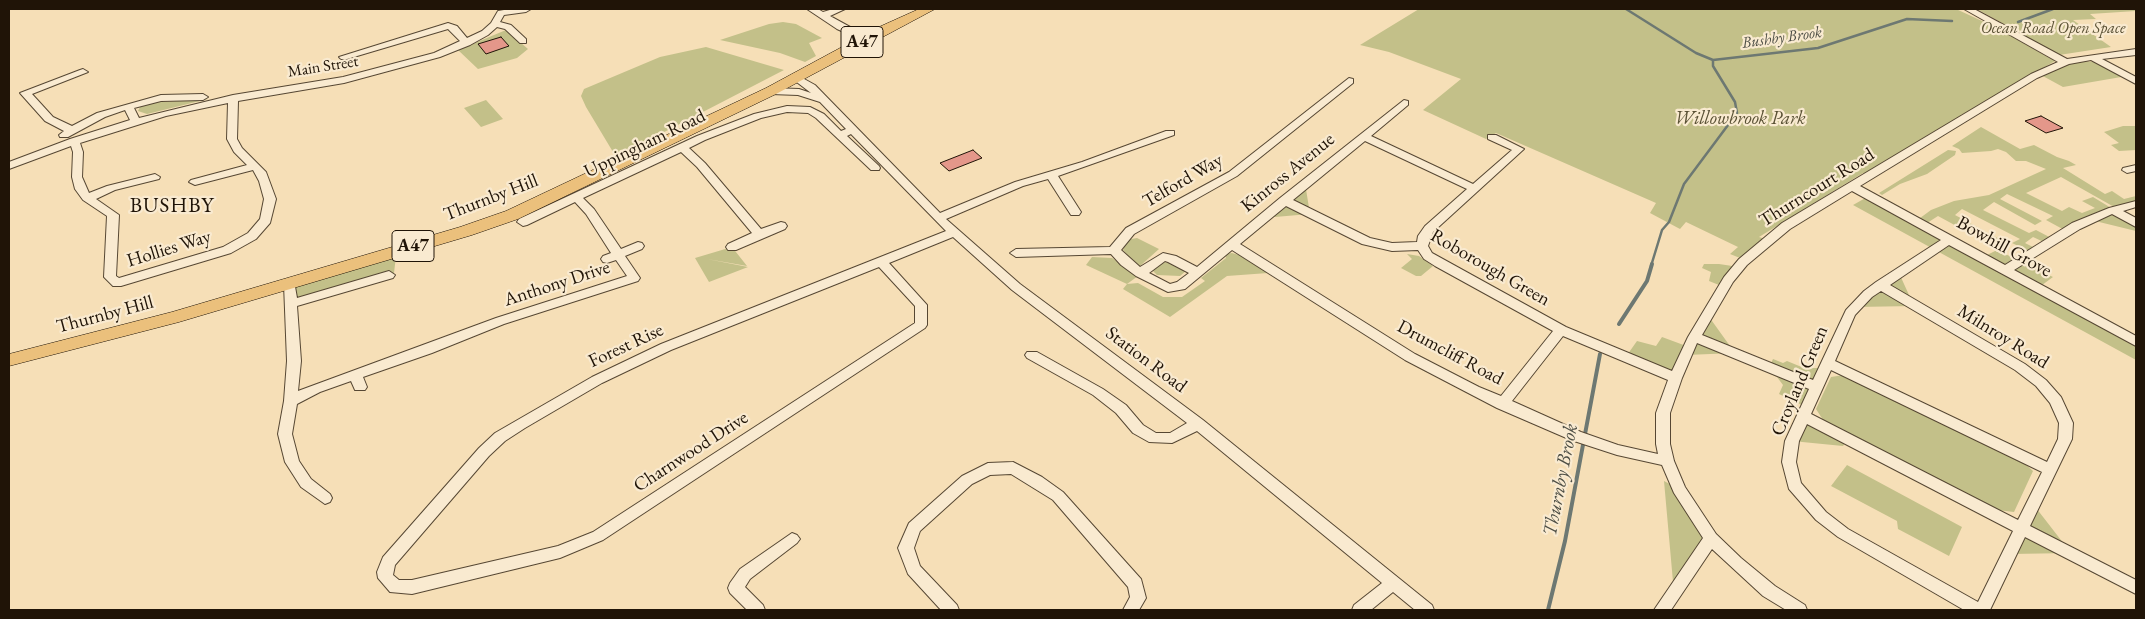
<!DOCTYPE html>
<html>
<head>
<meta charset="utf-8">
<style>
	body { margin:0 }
	#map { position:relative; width:2145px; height:619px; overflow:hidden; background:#f6dfb7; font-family:"EB Garamond",serif }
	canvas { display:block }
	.frame { position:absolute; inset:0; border:10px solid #201407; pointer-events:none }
</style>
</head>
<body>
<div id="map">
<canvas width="2145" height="619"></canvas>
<div class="frame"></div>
</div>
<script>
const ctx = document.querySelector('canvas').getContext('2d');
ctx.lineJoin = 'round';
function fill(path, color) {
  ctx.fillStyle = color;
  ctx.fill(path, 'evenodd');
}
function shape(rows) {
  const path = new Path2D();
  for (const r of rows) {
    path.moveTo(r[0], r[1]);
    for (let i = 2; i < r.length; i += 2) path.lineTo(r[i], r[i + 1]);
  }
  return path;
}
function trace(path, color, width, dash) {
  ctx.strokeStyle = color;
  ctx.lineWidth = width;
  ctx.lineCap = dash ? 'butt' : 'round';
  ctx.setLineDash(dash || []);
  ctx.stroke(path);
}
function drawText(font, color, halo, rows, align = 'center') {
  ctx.font = font + ' "EB Garamond",serif';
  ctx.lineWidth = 4.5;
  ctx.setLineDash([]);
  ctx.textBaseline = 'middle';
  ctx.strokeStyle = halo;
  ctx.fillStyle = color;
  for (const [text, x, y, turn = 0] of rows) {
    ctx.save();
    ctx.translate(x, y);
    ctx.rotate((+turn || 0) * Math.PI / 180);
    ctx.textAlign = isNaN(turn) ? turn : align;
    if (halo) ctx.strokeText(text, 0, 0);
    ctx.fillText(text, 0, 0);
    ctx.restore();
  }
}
fill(shape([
	[1419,9,1956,9,1995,27,2055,61,1978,107,1961,115,1963,116,1869,175,1863,173,1759,237,1768,240,1745,260,1730,254,1738,247,1686,222,1680,229,1650,213,1656,203,1496,133,1486,139,1423,110,1461,79,1389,52,1360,45],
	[1977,9,2136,9,2136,11,2090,14,2096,19,2073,20,2111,47,2059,55],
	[783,22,796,24,822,38,809,43,816,56,805,62,780,53,720,40,769,24],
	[506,30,528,49,517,58,478,69,458,50],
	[706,47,784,70,616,157,586,107,581,96,584,89,660,57],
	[2073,60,2103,63,2127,76,2063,87,2041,75],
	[208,99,147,114,138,111,140,107,147,103],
	[486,100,503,119,481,127,464,108],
	[2123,126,2136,126,2136,150,2119,151,2111,145,2119,143,2104,132],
	[1981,127,2020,149,2034,145,2057,157,2069,161,2076,165,2063,168,2105,194,2112,191,2124,199,2136,196,2136,204,2116,208,2061,177,2026,193,2062,211,2069,207,2082,213,2095,208,2082,201,2093,197,2136,223,2136,231,2091,220,2068,232,2046,220,2053,216,2007,194,2000,199,2042,221,2035,225,1994,202,1983,210,2029,233,2036,230,2055,240,2048,244,2033,237,2025,243,2039,250,2033,253,2012,243,2020,239,1962,209,1955,215,2005,242,1995,247,1938,216,1924,225,1983,257,1997,250,2053,277,2038,288,2136,342,2136,360,1853,205,1869,196,1916,221,1931,210,1954,201,1989,195,2046,169,2026,161,2016,161,2006,152,1998,149,1991,151,1962,153,1959,149,1952,146],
	[1948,150,1956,151,1955,155,1927,174,1900,184,1882,195,1879,193],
	[1305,183,1310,214,1263,218],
	[1137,238,1159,249,1140,266,1137,266,1123,250,1126,240],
	[732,247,747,266,707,259,748,267,709,282,695,258],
	[1232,253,1239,255,1268,273,1227,276,1170,317,1123,289,1127,284,1086,265,1092,257,1112,258,1138,276,1127,284,1138,283,1163,297,1182,297,1205,281,1201,278,1226,258,1225,254],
	[1407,254,1419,256,1433,266,1421,276,1416,276,1401,268,1412,259],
	[396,256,394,273,291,304,291,288],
	[1162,262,1172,263,1186,271,1180,276,1157,275,1152,270],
	[1704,264,1719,264,1739,267,1724,287,1709,281,1711,272,1702,268],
	[1899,273,1914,306,1855,307],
	[1707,314,1735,353,1686,355,1675,377,1625,358,1637,341,1656,346,1662,337,1689,347],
	[1773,359,1783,363,1787,361,1804,368,1826,368,1808,408,1779,394,1783,385,1777,377,1767,372],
	[1844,375,2022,461,2033,471,2014,512,1997,510,1825,423,1816,409,1831,377],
	[1805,417,1848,439,1843,446,1792,441],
	[1847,465,1962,527,1949,556,1898,529,1897,521,1831,486],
	[1664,481,1679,489,1711,538,1674,593],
	[2033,504,2071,553,2011,554]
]), '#c3c089');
trace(shape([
	[1626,9,1696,53,1713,60,1818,48,1907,19,1952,21],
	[2018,22,2053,9],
	[1651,266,1662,230,1669,222,1684,184,1737,113,1735,102,1713,66,1713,60]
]), '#6d7872', 2.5);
trace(shape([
	[1619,324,1647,281,1652,264],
	[1548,610,1565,541,1600,354]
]), '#6d7872', 4);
const building = shape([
	[501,37,509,46,486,54,478,44,501,37],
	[2041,116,2063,128,2046,133,2025,121,2041,116],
	[973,150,982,158,949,171,940,163,973,150]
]);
fill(building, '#e4978a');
trace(building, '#201407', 1);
const minor = shape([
	[510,9,531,9,526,12,504,15,500,22,511,25,526,39,526,43,520,43,505,29,497,27,488,35,470,45,440,57,344,83,238,101,237,139,242,148,266,172,276,199,270,223,256,239,231,253,121,286,113,286,104,277,107,216,83,200,75,189,72,177,73,152,71,146,9,169,9,162,70,139,130,120,125,110,105,117,68,137,60,137,59,135,64,131,45,121,20,93,80,70,83,69,88,72,32,94,53,117,72,126,97,113,161,95,203,94,208,97,203,100,161,101,134,108,139,118,233,95,343,77,434,53,460,41,448,29,347,59,341,59,339,57,448,23,457,26,467,38,482,31,491,23,498,11,510,9],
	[228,103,227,139,234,152,247,165,191,180,189,182,195,185,253,170,259,181,264,199,260,219,248,233,223,247,119,278,116,276,119,215,96,199,115,190,159,179,160,177,155,174,107,186,89,193,82,177,83,152,80,143,166,116,228,103],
	[807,9,818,9,823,12,833,9,845,9,830,16,872,39,870,41,864,41,837,29,807,9],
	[1964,9,1974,9,2067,59,2136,49,2136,55,2102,59,2136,77,2136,84,2091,60,2069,64,2037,78,1860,186,2005,265,2072,223,2109,208,2136,201,2136,207,2123,211,2136,218,2136,227,2112,214,2080,229,2014,270,2136,336,2136,346,1949,245,1890,285,2025,364,2046,380,2061,397,2073,423,2072,439,2030,526,2136,580,2136,594,2025,537,1990,610,1964,610,1838,537,1816,520,1789,489,1782,462,1785,441,1809,389,1697,343,1682,378,1670,413,1670,444,1674,461,1685,487,1716,534,1741,558,1775,586,1805,605,1807,610,1786,610,1763,596,1712,549,1671,610,1654,610,1703,538,1674,493,1662,465,1617,455,1571,440,1497,408,1405,360,1232,250,1185,289,1168,292,1136,276,1121,265,1111,254,1016,257,1010,253,1016,249,1110,247,1126,228,1229,172,1349,78,1353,79,1353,83,1237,176,1134,234,1121,250,1140,267,1163,253,1176,256,1197,267,1280,198,1404,100,1408,101,1408,105,1371,136,1473,184,1512,150,1488,139,1488,135,1496,135,1524,149,1433,232,1428,246,1432,253,1566,327,1672,371,1688,337,1724,277,1739,259,1782,223,2031,74,2058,62,1964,9],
	[1365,141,1467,189,1425,226,1418,236,1417,242,1392,243,1370,238,1293,200,1365,141],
	[1852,191,1941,240,1876,282,1864,291,1846,310,1813,380,1702,335,1733,282,1747,265,1790,229,1852,191],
	[1286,206,1362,244,1392,251,1418,250,1424,259,1435,266,1553,331,1501,396,1479,387,1415,354,1240,244,1286,206],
	[1165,261,1168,262,1189,273,1177,282,1170,284,1149,273,1165,261],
	[1881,291,2015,370,2036,386,2050,403,2059,423,2058,439,2047,462,1835,361,1855,315,1872,297,1881,291],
	[1563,336,1668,380,1656,413,1656,444,1658,454,1618,445,1581,432,1512,401,1563,336],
	[1831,370,2042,472,2018,520,1811,414,1831,370],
	[1807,424,2013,531,1978,602,1848,529,1826,512,1801,483,1796,462,1799,441,1807,424],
	[797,75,815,85,940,213,1015,182,1082,162,1166,131,1174,131,1174,135,1058,176,1081,212,1079,215,1071,215,1048,179,1023,186,946,219,1020,284,1203,420,1432,605,1434,610,1415,610,1393,592,1371,610,1352,610,1354,605,1382,583,1197,431,1172,443,1149,442,1133,433,1116,413,1093,395,1027,358,1025,355,1027,352,1037,352,1103,389,1126,405,1143,425,1156,433,1170,433,1187,423,1012,290,953,237,889,263,927,305,927,325,925,328,603,540,560,558,412,594,390,592,378,578,377,572,383,557,479,448,495,433,592,377,661,344,946,231,851,134,847,136,879,166,880,168,879,170,871,170,816,118,808,113,787,112,761,118,705,140,689,148,705,163,761,229,781,222,785,223,787,226,785,229,736,250,728,250,726,247,728,244,752,233,697,167,681,152,583,198,594,209,621,249,638,242,642,243,644,246,642,249,625,256,640,278,638,281,504,324,432,353,363,377,367,387,365,390,355,390,351,381,320,392,297,404,292,434,299,461,311,479,330,494,332,498,330,502,325,504,301,487,285,462,278,434,284,401,287,361,284,284,286,281,294,281,297,298,389,271,395,275,393,278,297,306,301,361,298,391,496,318,627,276,616,260,607,263,603,262,601,259,603,256,611,253,586,214,575,202,527,225,523,226,517,222,519,219,697,136,754,114,787,106,810,107,824,114,841,131,846,129,820,102,798,95,771,94,766,91,771,88,799,89,811,93,794,80,794,76,797,75],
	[879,267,915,306,915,323,593,532,558,546,412,580,399,580,393,575,395,565,489,456,505,441,525,428,602,383,671,350,879,267],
	[2136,165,2136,171,2127,173,2122,170,2123,168,2136,165],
	[1013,462,1042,477,1063,492,1141,579,1146,598,1139,610,1123,610,1130,597,1128,587,1053,500,1011,474,990,475,972,484,920,531,914,548,920,566,957,605,959,610,941,610,908,574,898,548,909,523,962,476,988,463,1013,462],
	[792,533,797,535,800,539,797,543,750,579,745,587,763,605,765,610,747,610,730,593,728,588,730,583,740,569,792,533]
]);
const highway = shape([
	[919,9,935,9,776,94,518,219,472,235,179,322,9,366,9,354,172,312,460,227,506,211,766,88,879,27,919,9]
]);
trace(minor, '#564733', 2);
trace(highway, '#201407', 1);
fill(minor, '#f9ead0');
fill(highway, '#ebc07c');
drawText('italic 16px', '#595034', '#f9ead0', [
	["Ocean Road Open Space",2053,29]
]);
drawText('italic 16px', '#4d4e45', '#f9ead0', [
	["Bushby Brook",1782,38,-8]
]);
drawText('16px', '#201407', '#f9ead0', [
	["Main Street",323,67,-9]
]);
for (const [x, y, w] of [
	[862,42,42],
	[413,246,42]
]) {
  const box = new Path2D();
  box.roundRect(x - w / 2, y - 15.5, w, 31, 4);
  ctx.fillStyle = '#f9ead0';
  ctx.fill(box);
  trace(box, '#201407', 1);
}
drawText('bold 18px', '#201407', null, [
	["A47",862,42],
	["A47",413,246]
]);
drawText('italic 19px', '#595034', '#f9ead0', [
	["Willowbrook Park",1740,119]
]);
drawText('19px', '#201407', '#f9ead0', [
	["Uppingham Road",645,144,-26],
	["Kinross Avenue",1288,173,-39],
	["Telford Way",1183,181,-30],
	["Thurncourt Road",1817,188,-32],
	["Thurnby Hill",491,198,-21],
	["Bowhill Grove",2004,247,29],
	["Hollies Way",169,249,-17],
	["Roborough Green",1490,268,30],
	["Anthony Drive",557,284,-18],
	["Thurnby Hill",105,315,-15],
	["Milnroy Road",2003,337,32],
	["Forest Rise",626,346,-25],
	["Drumcliff Road",1450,353,28],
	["Station Road",1146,360,37],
	["Croyland Green",1800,381,-67],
	["Charnwood Drive",691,452,-33]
]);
drawText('italic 20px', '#4d4e45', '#f9ead0', [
	["Thurnby Brook",1561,480,-79]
]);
ctx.letterSpacing = '1px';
drawText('21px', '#201407', '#f9ead0', [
	["BUSHBY",172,206]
]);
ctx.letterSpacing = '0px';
</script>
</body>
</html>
